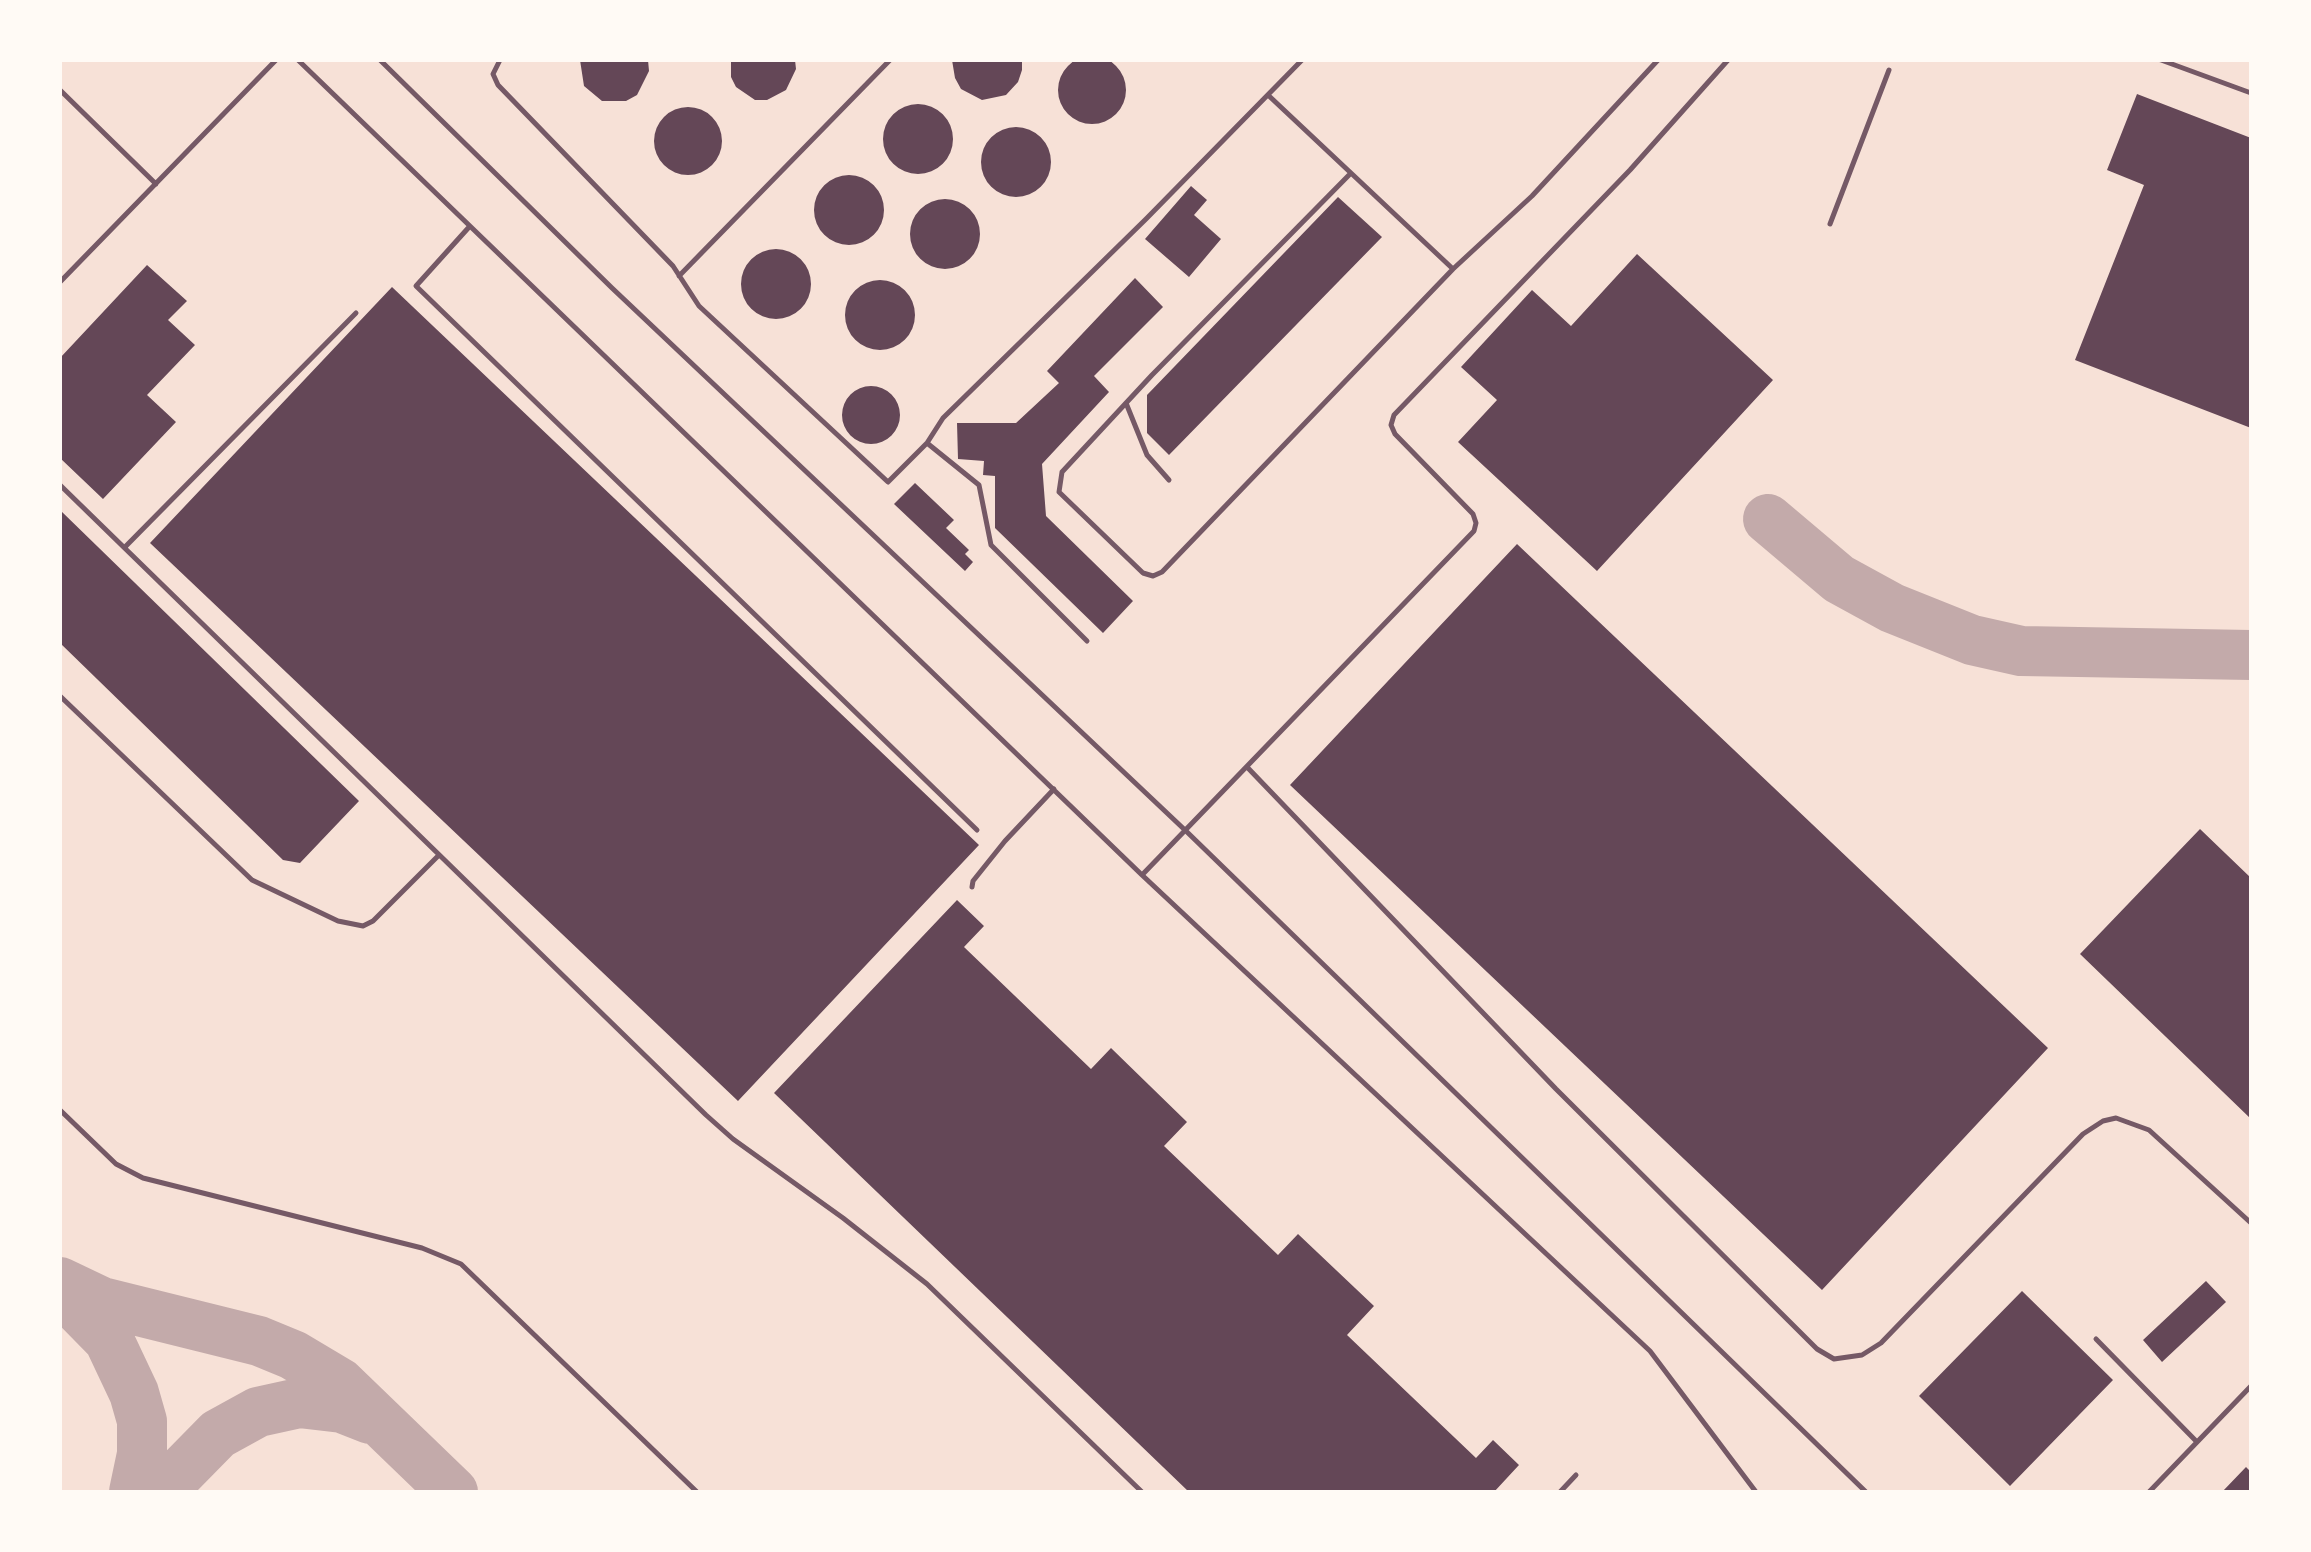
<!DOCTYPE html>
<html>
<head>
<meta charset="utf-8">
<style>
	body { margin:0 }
	#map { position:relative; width:2311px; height:1552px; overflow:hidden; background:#f7e1d7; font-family:"Open Sans",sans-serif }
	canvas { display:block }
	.frame { position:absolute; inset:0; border:62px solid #fffaf5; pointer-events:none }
</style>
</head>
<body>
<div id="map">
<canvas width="2311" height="1552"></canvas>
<div class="frame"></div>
</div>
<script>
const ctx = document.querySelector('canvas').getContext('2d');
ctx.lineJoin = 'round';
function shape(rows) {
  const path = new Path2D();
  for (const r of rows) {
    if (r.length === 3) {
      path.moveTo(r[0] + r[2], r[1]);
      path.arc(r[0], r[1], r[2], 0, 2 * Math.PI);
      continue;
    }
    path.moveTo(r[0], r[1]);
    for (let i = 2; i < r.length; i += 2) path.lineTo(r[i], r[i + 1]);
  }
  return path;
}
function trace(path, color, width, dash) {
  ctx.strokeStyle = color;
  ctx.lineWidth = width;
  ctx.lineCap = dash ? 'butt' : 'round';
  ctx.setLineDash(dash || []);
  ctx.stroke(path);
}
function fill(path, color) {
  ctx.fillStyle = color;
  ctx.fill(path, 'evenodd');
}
trace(shape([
	[1768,519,1839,579,1892,608,1972,640,2021,651,2251,655],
	[60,1282,102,1302,259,1341,293,1355,340,1383,453,1492],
	[60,1290,109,1340,134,1393,142,1421,142,1454,134,1492],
	[161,1492,218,1434,258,1412,299,1403,342,1408,370,1419]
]), '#c3aaaa', 50);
fill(shape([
	[1092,90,34],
	[580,60,648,60,649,71,637,95,626,101,602,101,584,86],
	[731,60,795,60,796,69,786,90,767,100,755,100,736,87,731,77],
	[952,60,1022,60,1022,70,1018,82,1006,95,982,100,961,89,955,78],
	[2137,94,2251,138,2251,428,2075,360,2144,185,2107,170],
	[918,139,35],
	[688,141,34],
	[1016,162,35],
	[849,210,35],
	[1191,186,1207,200,1194,215,1221,239,1189,277,1145,239],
	[1338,197,1382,237,1169,455,1147,433,1147,395],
	[945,234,35],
	[776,284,35],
	[1637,254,1773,380,1597,571,1458,442,1497,400,1461,367,1532,290,1571,326],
	[147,265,187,301,168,320,195,345,147,395,176,422,103,499,60,458,60,358],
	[1135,278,1163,307,1094,376,1109,392,1042,464,1046,516,1133,601,1103,633,995,528,995,476,983,475,984,461,958,459,957,423,1016,423,1059,383,1047,371],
	[880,315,35],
	[392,287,979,845,738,1101,150,543],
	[871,415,29],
	[915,483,954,520,946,528,969,550,965,554,973,562,965,571,894,504],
	[60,510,359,801,300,863,283,860,60,643],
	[1517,544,2048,1048,1822,1290,1290,785],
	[2200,829,2251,878,2251,1119,2080,954],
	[957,900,984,926,964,947,1091,1069,1111,1048,1187,1122,1164,1146,1278,1255,1298,1234,1374,1306,1347,1335,1476,1458,1493,1440,1519,1465,1494,1492,1189,1492,774,1093],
	[2206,1281,2226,1302,2162,1362,2143,1340],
	[2022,1291,2113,1380,2010,1486,1919,1396],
	[2246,1467,2251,1472,2251,1492,2222,1492]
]), '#644757');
trace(shape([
	[298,60,1142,875,1650,1351,1756,1492],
	[380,60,612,288,1186,831,1866,1492],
	[500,60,493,74,498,85,673,266,699,306,888,482,927,443,943,418,1146,219,1302,60],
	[2161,60,2251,93],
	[60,90,156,184],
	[1268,95,1453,269],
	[1350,174,1152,375,1062,472,1059,492,1143,573,1153,576,1162,572,1453,269,1532,196,1658,60],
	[1830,224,1889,70],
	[470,226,416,286,977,830],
	[679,276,890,60],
	[60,282,276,60],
	[1126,403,1147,455,1169,480],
	[927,443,979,485,991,545,1087,641],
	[60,485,706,1115,733,1139,843,1218,927,1284,1142,1492],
	[125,547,356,313],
	[60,696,252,880,338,921,363,926,373,921,438,856],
	[1247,767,1556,1089,1817,1349,1834,1359,1862,1355,1881,1343,2083,1134,2103,1121,2116,1118,2149,1130,2251,1223],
	[1142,875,1474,531,1476,523,1473,514,1395,434,1391,425,1394,415,1630,170,1728,60],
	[972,887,973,881,1005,841,1054,789],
	[60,1110,116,1164,143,1178,422,1248,461,1264,697,1492],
	[2096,1339,2197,1442],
	[1560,1492,1576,1475],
	[2149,1492,2251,1386]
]), '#755966', 5);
</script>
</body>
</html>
